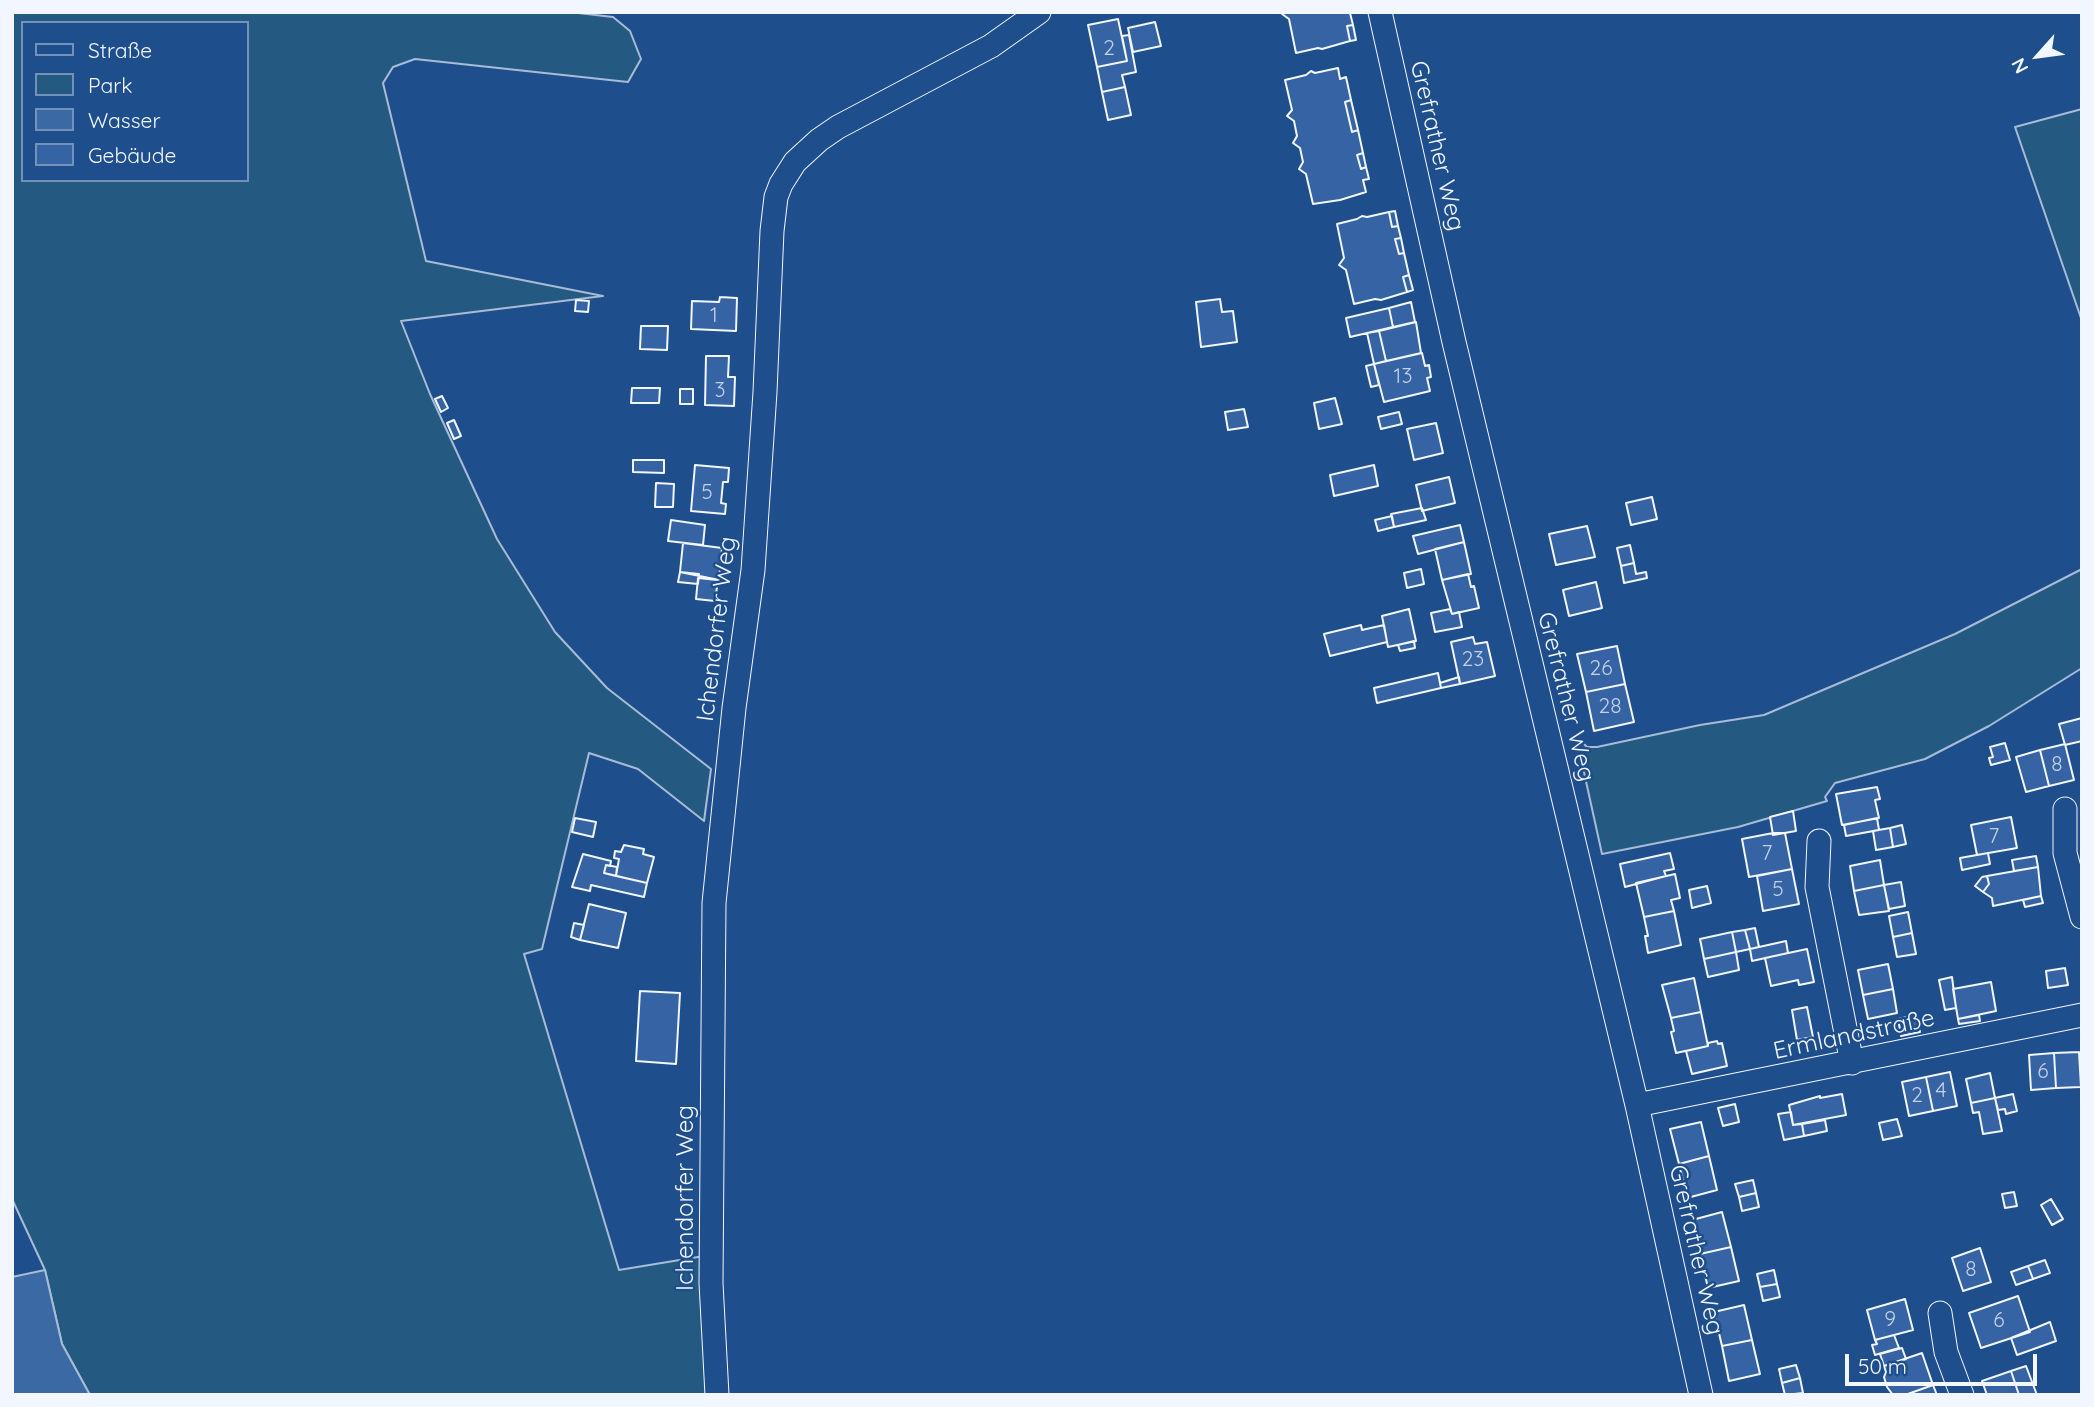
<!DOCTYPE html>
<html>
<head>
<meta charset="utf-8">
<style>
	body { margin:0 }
	#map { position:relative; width:2094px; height:1407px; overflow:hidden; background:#1f4e8c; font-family:Quicksand,sans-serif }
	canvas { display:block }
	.frame { position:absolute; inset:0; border:14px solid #f2f6ff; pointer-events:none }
	.legend { position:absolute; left:21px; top:21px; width:228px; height:161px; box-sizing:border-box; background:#1f4e8c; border:2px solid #7391ba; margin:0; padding:9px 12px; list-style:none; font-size:21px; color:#f2f6ff }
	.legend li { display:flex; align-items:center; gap:14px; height:35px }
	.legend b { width:35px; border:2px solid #7391ba }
	.north { position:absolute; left:2003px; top:21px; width:70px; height:70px; -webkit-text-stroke:5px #1f4e8c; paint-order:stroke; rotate:242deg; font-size:19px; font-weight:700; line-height:28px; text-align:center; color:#f2f6ff }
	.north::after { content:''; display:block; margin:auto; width:24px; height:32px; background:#f2f6ff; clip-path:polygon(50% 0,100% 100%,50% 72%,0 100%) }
	.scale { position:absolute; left:1845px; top:1354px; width:192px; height:32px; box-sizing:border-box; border:4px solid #f2f6ff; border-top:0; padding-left:9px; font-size:21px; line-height:24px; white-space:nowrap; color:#f2f6ff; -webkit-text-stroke:5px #1f4e8c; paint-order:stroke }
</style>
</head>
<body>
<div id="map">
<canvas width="2094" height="1407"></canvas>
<div class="frame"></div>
<ul class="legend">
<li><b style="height:9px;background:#1f4e8c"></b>Straße</li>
<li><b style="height:19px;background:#245a82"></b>Park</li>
<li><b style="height:19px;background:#3b69a3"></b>Wasser</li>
<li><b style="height:19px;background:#3563a3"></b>Gebäude</li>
</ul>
<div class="north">N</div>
<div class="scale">50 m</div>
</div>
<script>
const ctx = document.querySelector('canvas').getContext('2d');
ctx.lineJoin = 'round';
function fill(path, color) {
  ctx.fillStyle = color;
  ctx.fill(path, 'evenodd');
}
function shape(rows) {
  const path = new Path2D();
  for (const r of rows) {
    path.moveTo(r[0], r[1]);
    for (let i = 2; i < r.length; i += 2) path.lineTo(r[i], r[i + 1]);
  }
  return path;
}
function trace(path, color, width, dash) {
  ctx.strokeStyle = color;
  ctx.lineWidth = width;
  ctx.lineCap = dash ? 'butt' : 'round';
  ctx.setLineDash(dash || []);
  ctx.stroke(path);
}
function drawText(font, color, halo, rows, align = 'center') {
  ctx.font = font + ' Quicksand,sans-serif';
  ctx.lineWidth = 5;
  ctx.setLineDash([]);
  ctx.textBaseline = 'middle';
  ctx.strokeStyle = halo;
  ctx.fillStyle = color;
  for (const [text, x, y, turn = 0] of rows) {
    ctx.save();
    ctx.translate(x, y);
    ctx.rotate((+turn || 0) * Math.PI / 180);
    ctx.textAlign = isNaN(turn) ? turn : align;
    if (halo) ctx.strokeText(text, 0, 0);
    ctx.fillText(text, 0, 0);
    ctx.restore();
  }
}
const green = shape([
	[12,12,569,12,613,17,630,31,641,59,628,82,415,59,393,67,383,83,426,261,603,296,401,321,430,394,497,539,555,632,607,688,711,769,704,821,638,769,589,753,542,949,524,954,619,1270,704,1256,706,1395,90,1395,62,1344,45,1270,12,1199,12,12],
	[23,23,247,23,247,180,23,180,23,23],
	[2082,109,2082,321,2015,127,2082,109],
	[2082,569,2082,668,1989,726,1925,759,1835,783,1825,797,1827,801,1738,827,1602,854,1576,736,1587,747,1597,747,1700,725,1764,715,1955,634,2082,569]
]);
fill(green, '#245a82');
trace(green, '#a8bbd7', 2);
const water = shape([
	[45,1270,62,1344,90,1395,12,1395,12,1277,45,1270]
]);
fill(water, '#3b69a3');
trace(water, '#a8bbd7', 2);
const building = shape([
	[1283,12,1350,13,1353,25,1347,26,1350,41,1322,49,1318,48,1296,53,1289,19,1282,14,1283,12],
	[1118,19,1127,61,1097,67,1088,25,1118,19],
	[1155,22,1161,46,1133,52,1128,28,1155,22],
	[1353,25,1356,40,1350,41,1347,26,1353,25],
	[1129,35,1136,72,1122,75,1125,87,1102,92,1097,67,1127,61,1122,36,1129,35],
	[1338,68,1340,79,1346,77,1351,100,1345,102,1352,132,1358,130,1363,153,1357,155,1361,169,1366,167,1369,179,1363,180,1366,192,1340,200,1313,204,1306,174,1299,169,1303,162,1300,148,1293,143,1297,136,1294,121,1287,116,1292,110,1285,80,1306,75,1311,71,1315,73,1338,68],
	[1125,87,1131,115,1108,120,1102,92,1125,87],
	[1351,100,1358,130,1352,132,1345,102,1351,100],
	[1363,153,1366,167,1361,169,1357,155,1363,153],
	[1395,211,1398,226,1392,227,1389,212,1395,211],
	[1389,212,1392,227,1398,226,1401,238,1395,239,1399,254,1404,253,1409,275,1403,277,1407,292,1381,300,1375,299,1354,304,1346,270,1339,265,1344,258,1337,224,1357,219,1362,216,1367,217,1389,212],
	[1401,238,1404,253,1399,254,1395,239,1401,238],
	[1409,275,1413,290,1407,292,1403,277,1409,275],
	[720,297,737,298,736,331,691,329,692,301,719,302,720,297],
	[1220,299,1222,312,1233,311,1237,342,1201,347,1196,302,1220,299],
	[576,300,589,301,588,312,575,311,576,300],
	[1411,302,1415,322,1393,327,1389,308,1411,302],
	[1389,308,1393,327,1350,337,1346,318,1389,308],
	[1416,322,1421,353,1386,361,1379,331,1416,322],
	[641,326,668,326,667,350,640,349,641,326],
	[1379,331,1386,361,1374,364,1367,333,1379,331],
	[1422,353,1425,366,1429,365,1431,377,1427,378,1430,391,1384,402,1374,364,1422,353],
	[706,356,729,356,728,377,735,377,734,406,705,405,706,356],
	[1374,364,1379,385,1371,387,1366,366,1374,364],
	[632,388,660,388,659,403,631,403,632,388],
	[680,389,693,389,693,404,680,404,680,389],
	[442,396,448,408,441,412,435,399,442,396],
	[1335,398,1342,424,1319,429,1314,403,1335,398],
	[1244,409,1248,427,1228,430,1225,412,1244,409],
	[1399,412,1402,424,1381,429,1378,417,1399,412],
	[454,420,461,436,454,439,447,423,454,420],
	[1436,423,1443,453,1414,460,1407,429,1436,423],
	[633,460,664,460,664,473,633,472,633,460],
	[695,465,729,468,728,482,723,482,721,503,726,504,725,514,691,511,695,465],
	[1374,465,1378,486,1334,496,1330,475,1374,465],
	[1449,477,1455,503,1422,511,1416,485,1449,477],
	[656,483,674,484,673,507,655,507,656,483],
	[1652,497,1657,519,1631,525,1626,503,1652,497],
	[1422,508,1426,520,1394,527,1391,514,1422,508],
	[1392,516,1394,527,1378,531,1375,520,1392,516],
	[671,520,705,525,703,545,668,541,671,520],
	[1460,525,1464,542,1418,554,1413,536,1460,525],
	[1587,526,1595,557,1556,565,1549,534,1587,526],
	[1464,542,1471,574,1442,580,1435,549,1464,542],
	[683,543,722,548,719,580,680,572,683,543],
	[1630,545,1634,563,1621,566,1617,548,1630,545],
	[1634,563,1636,574,1646,572,1647,578,1624,583,1621,566,1634,563],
	[1421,569,1424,584,1407,588,1404,573,1421,569],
	[680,572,699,574,698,584,678,582,680,572],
	[1468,574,1471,587,1474,586,1479,608,1452,614,1442,580,1468,574],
	[698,578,718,580,715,601,696,599,698,578],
	[1596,582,1602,608,1569,616,1563,590,1596,582],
	[1409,609,1416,641,1388,647,1382,616,1409,609],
	[1450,609,1452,614,1459,612,1462,627,1435,632,1431,613,1450,609],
	[1361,625,1362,630,1384,625,1387,642,1330,656,1324,634,1361,625],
	[1473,637,1475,644,1487,642,1495,676,1460,684,1451,642,1473,637],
	[1414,641,1415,648,1400,651,1398,645,1414,641],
	[1617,646,1625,684,1586,692,1577,654,1617,646],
	[1438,673,1441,688,1377,703,1374,688,1438,673],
	[1459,677,1460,684,1441,688,1440,683,1459,677],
	[1625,684,1634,722,1594,731,1586,692,1625,684],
	[2082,718,2082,741,2065,745,2059,724,2082,718],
	[2005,743,2010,760,1991,765,1989,758,1993,757,1990,747,2005,743],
	[2065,744,2074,780,2049,786,2040,750,2065,744],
	[2040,750,2049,786,2026,792,2016,757,2040,750],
	[1877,787,1880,799,1875,800,1879,818,1842,825,1836,794,1877,787],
	[1793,811,1796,831,1773,835,1770,817,1793,811],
	[2011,817,2017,848,1977,855,1971,825,2011,817],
	[575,818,596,822,593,837,572,832,575,818],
	[1877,818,1879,830,1846,836,1844,825,1877,818],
	[1902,825,1906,844,1893,847,1890,828,1902,825],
	[1890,828,1893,847,1876,850,1873,831,1890,828],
	[1773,833,1785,833,1792,869,1749,877,1742,839,1773,833],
	[624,845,644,849,643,854,654,857,647,883,616,876,619,859,614,858,615,851,621,852,624,845],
	[1670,853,1674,869,1664,871,1666,876,1625,887,1620,864,1670,853],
	[1988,853,1990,864,1962,870,1960,858,1988,853],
	[583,854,611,861,610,866,606,865,604,873,647,883,644,897,591,885,590,891,572,887,583,854],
	[2036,856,2038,867,2014,871,2012,860,2036,856],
	[1880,860,1884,885,1854,891,1850,866,1880,860],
	[606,865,617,867,616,876,604,873,606,865],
	[2038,867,2041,896,1993,906,1992,898,1983,892,1989,884,1987,876,2038,867],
	[1792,869,1799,904,1763,911,1757,876,1792,869],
	[1675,874,1680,898,1671,900,1674,911,1644,917,1636,883,1675,874],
	[1987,876,1989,884,1983,892,1975,886,1982,877,1987,876],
	[1901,882,1905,906,1889,909,1884,885,1901,882],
	[1884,885,1889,911,1859,915,1854,891,1884,885],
	[1707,886,1711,903,1692,908,1689,890,1707,886],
	[2041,896,2043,903,2025,907,2023,900,2041,896],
	[589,904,626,913,618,948,580,940,589,904],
	[1674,911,1681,945,1648,953,1645,936,1648,936,1644,917,1674,911],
	[1908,912,1912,933,1893,937,1889,916,1908,912],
	[574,923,584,925,580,940,571,937,574,923],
	[1755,928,1759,947,1750,949,1745,930,1755,928],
	[1745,930,1750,949,1736,952,1732,932,1745,930],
	[1732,932,1736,952,1704,959,1700,939,1732,932],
	[1912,933,1916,954,1897,957,1893,937,1912,933],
	[1786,941,1788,953,1752,961,1750,949,1786,941],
	[1807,949,1814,982,1799,985,1798,980,1771,986,1765,958,1807,949],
	[1736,952,1739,970,1708,977,1704,959,1736,952],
	[1888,964,1893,989,1863,995,1858,970,1888,964],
	[2065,968,2068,985,2048,988,2046,971,2065,968],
	[1952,977,1956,1008,1945,1010,1939,980,1952,977],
	[1694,978,1701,1012,1671,1018,1662,985,1694,978],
	[1991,982,1996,1011,1958,1019,1953,989,1991,982],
	[1893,989,1897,1013,1868,1019,1863,995,1893,989],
	[640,991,680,993,676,1064,636,1061,640,991],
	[1807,1007,1813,1037,1797,1040,1792,1010,1807,1007],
	[1701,1012,1708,1046,1676,1053,1671,1032,1674,1031,1671,1018,1701,1012],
	[1916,1015,1920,1032,1901,1036,1898,1019,1916,1015],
	[1979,1015,1980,1021,1959,1024,1958,1019,1979,1015],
	[1717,1041,1718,1044,1722,1043,1727,1066,1692,1074,1686,1051,1708,1046,1708,1043,1717,1041],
	[2079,1052,2081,1087,2056,1088,2054,1053,2079,1052],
	[2054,1053,2056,1088,2031,1090,2029,1055,2054,1053],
	[1950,1072,1957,1106,1933,1111,1926,1077,1950,1072],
	[1990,1073,1995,1098,1971,1103,1966,1079,1990,1073],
	[1926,1077,1933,1111,1909,1116,1902,1082,1926,1077],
	[1842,1094,1846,1115,1793,1125,1789,1105,1820,1096,1820,1098,1842,1094],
	[2013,1094,2017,1111,2006,1114,2005,1109,1998,1110,1995,1098,2013,1094],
	[1995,1098,2002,1131,1983,1134,1979,1112,1973,1113,1971,1103,1995,1098],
	[1735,1104,1739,1122,1723,1126,1718,1108,1735,1104],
	[1791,1112,1793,1125,1802,1124,1804,1136,1784,1140,1778,1114,1791,1112],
	[1897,1119,1902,1136,1883,1140,1879,1123,1897,1119],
	[1825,1120,1827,1131,1804,1136,1802,1124,1825,1120],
	[1701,1122,1709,1156,1679,1164,1670,1129,1701,1122],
	[1709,1156,1717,1190,1687,1198,1679,1164,1709,1156],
	[1753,1180,1756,1193,1739,1197,1735,1184,1753,1180],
	[2014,1192,2017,1206,2005,1208,2002,1194,2014,1192],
	[1756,1193,1759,1207,1742,1211,1739,1197,1756,1193],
	[2051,1199,2063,1219,2052,1225,2041,1205,2051,1199],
	[1722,1212,1731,1247,1700,1254,1692,1220,1722,1212],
	[1731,1247,1739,1281,1708,1288,1700,1254,1731,1247],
	[1980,1248,1991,1282,1963,1291,1952,1258,1980,1248],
	[2045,1260,2050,1273,2033,1279,2028,1266,2045,1260],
	[2028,1266,2033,1279,2016,1285,2011,1272,2028,1266],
	[1774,1270,1777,1284,1760,1287,1757,1274,1774,1270],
	[1777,1284,1780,1297,1763,1301,1760,1287,1777,1284],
	[2018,1296,2030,1332,1981,1348,1969,1313,2018,1296],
	[1905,1299,1913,1330,1875,1340,1867,1310,1905,1299],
	[1744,1305,1752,1340,1722,1346,1714,1312,1744,1305],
	[2050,1322,2056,1341,2017,1355,2011,1338,2050,1322],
	[1894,1335,1899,1348,1875,1355,1872,1345,1877,1344,1875,1340,1894,1335],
	[1752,1340,1760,1374,1729,1381,1722,1346,1752,1340],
	[1902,1348,1906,1359,1884,1366,1880,1354,1902,1348],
	[1922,1353,1933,1385,1905,1395,1893,1395,1887,1387,1884,1377,1886,1372,1884,1366,1922,1353],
	[1796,1365,1800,1378,1782,1383,1779,1369,1796,1365],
	[2026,1366,2037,1395,2019,1395,2011,1371,2026,1366],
	[2011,1371,2019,1395,1987,1395,1982,1381,2011,1371],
	[1800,1378,1803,1393,1785,1395,1782,1383,1800,1378],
	[1933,1385,1937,1395,1905,1395,1933,1385]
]);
fill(building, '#3563a3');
trace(building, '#f2f6ff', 2);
const minor = shape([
	[1380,12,1454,342,1637,1105,1701,1395],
	[2065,809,2065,853,2082,917],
	[1819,841,1817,887,1852,1063],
	[1637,1105,2082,1015],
	[1940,1313,1946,1352,1962,1395],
	[717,1395,711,1283,714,903,734,708,753,570,765,392,772,231,776,197,781,184,795,162,819,140,838,127,991,46,1039,12]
]);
trace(minor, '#f2f6ff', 25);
trace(minor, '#1f4e8c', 23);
drawText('21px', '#c3d1e8', null, [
	["2",1109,49],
	["1",714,316],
	["13",1403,377],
	["3",720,391],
	["5",707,493],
	["23",1473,660],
	["26",1601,669],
	["28",1610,707],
	["8",2057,765],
	["7",1994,837],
	["7",1767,854],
	["5",1778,890],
	["6",2043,1072],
	["4",1941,1091],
	["2",1917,1096],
	["8",1971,1270],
	["9",1890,1320],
	["6",1999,1321]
]);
drawText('24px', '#f2f6ff', '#1f4e8c', [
	["Grefrather Weg",1437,146,77],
	["Ichendorfer Weg",717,629,-83],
	["Grefrather Weg",1566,697,76],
	["Ermlandstraße",1854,1035,-12],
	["Ichendorfer Weg",686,1198,-90],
	["Grefrather Weg",1696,1250,77]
]);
</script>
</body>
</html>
